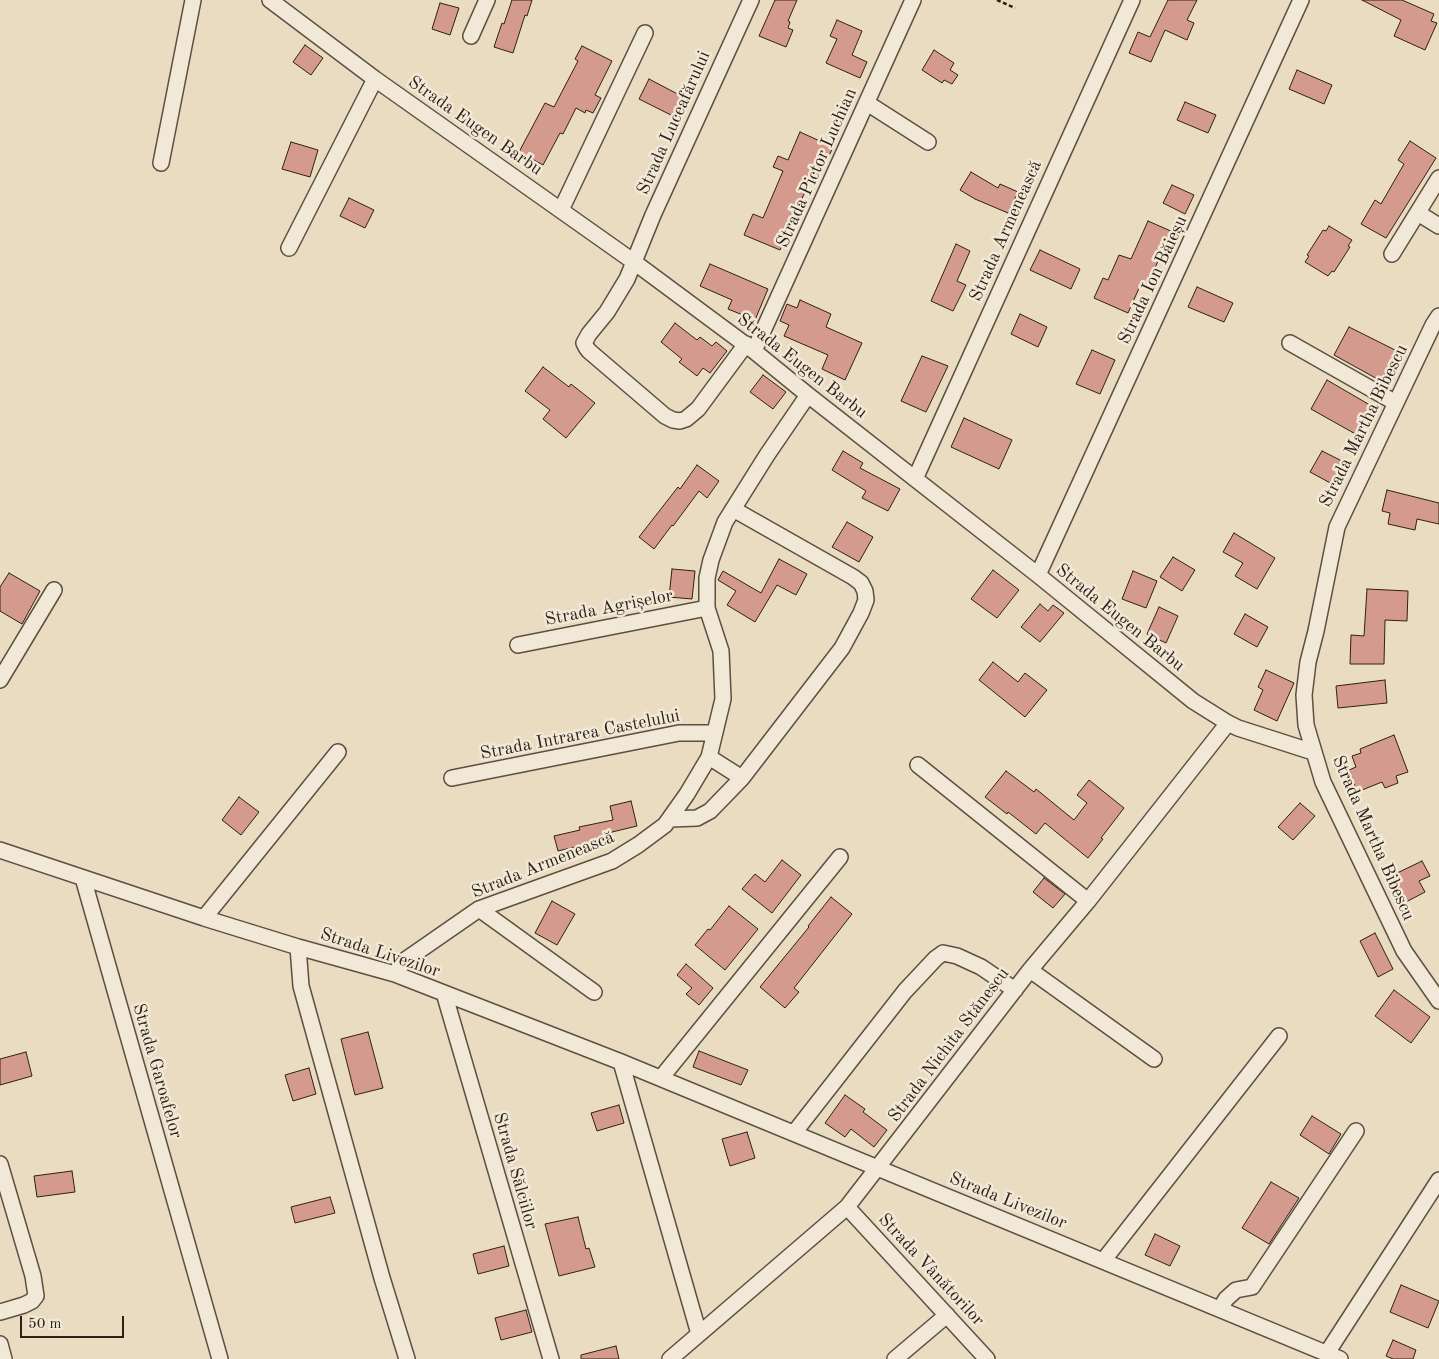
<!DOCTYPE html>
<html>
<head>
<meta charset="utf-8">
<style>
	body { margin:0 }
	#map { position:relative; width:1439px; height:1359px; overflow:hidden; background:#eadcc1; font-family:"Old Standard TT",serif }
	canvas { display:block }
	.scale { position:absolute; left:20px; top:1316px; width:104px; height:22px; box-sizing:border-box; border:2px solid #2e2016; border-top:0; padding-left:6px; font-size:15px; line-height:18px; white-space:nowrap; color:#2e2016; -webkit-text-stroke:4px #f1e8d7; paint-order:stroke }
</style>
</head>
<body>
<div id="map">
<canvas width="1439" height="1359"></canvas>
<div class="scale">50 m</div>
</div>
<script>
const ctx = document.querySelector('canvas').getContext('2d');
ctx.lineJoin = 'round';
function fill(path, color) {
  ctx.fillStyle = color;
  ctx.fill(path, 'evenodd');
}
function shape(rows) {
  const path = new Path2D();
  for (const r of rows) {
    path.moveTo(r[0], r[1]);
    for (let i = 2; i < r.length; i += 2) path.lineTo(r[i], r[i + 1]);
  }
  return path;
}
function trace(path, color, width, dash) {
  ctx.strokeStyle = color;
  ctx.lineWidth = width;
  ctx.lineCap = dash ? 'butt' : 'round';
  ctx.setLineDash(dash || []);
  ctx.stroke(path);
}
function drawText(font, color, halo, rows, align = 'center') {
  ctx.font = font + ' "Old Standard TT",serif';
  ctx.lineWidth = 5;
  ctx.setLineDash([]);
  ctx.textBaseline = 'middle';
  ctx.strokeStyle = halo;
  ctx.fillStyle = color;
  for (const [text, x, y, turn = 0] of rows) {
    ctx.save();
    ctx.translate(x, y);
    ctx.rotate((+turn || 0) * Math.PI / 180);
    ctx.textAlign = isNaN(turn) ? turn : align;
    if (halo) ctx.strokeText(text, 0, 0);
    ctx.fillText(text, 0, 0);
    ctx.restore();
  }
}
const building = shape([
	[512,0,532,0,527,16,525,15,513,53,494,47,502,23,504,24,512,0],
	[775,0,797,0,788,21,790,22,788,28,793,30,786,47,759,36,775,0],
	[1168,0,1197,0,1187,20,1194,23,1187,40,1165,30,1151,62,1129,53,1138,32,1150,37,1168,0],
	[1362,0,1402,0,1434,14,1431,21,1437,23,1425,50,1394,36,1401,20,1362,0],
	[440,3,459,8,450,35,432,29,440,3],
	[837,20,862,31,852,55,867,62,860,78,826,63,837,39,830,36,837,20],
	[305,45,323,58,311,75,293,62,305,45],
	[582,46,612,61,595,95,601,98,593,113,586,110,585,113,576,108,563,134,560,133,543,165,519,152,545,103,554,107,578,61,575,59,582,46],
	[934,50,954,63,950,70,958,75,952,84,944,80,942,83,922,70,934,50],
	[1297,70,1332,85,1324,104,1289,89,1297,70],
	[649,79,689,100,679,119,639,99,649,79],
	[1185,102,1216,115,1208,133,1177,120,1185,102],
	[800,132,833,147,828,158,822,155,816,166,801,201,805,203,798,218,795,217,780,250,744,235,753,214,763,218,783,171,773,167,778,156,788,160,800,132],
	[1410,141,1436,158,1386,238,1361,224,1375,200,1381,204,1404,164,1398,160,1410,141],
	[291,142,318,150,310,177,282,169,291,142],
	[971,172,998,188,1000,184,1018,192,1008,213,975,199,960,190,971,172],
	[1172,185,1194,195,1185,214,1163,203,1172,185],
	[349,198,374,210,365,228,340,216,349,198],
	[1148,221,1173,232,1163,252,1162,252,1146,288,1140,286,1128,313,1094,298,1103,278,1108,280,1119,255,1131,259,1148,221],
	[1329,226,1352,240,1348,246,1350,247,1334,272,1332,271,1328,276,1305,262,1309,256,1307,255,1323,230,1326,231,1329,226],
	[956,244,970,251,957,281,966,285,953,311,931,301,956,244],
	[1040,250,1080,269,1071,289,1030,270,1040,250],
	[710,264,768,289,755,320,728,309,732,300,700,286,710,264],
	[1197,287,1233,303,1224,322,1188,307,1197,287],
	[800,300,831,314,826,327,862,343,845,380,822,369,828,355,784,336,789,325,780,321,787,304,797,308,800,300],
	[1020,314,1047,327,1038,347,1011,334,1020,314],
	[675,323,697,340,700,337,712,346,716,342,727,351,710,373,703,368,697,376,679,362,682,359,661,342,675,323],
	[1349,327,1397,351,1381,381,1334,355,1349,327],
	[1092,350,1115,360,1100,394,1076,384,1092,350],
	[922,356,948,366,926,412,901,401,922,356],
	[543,367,569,387,571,384,595,403,566,438,543,419,550,410,525,391,543,367],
	[763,375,786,392,773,409,750,392,763,375],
	[1327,380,1375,408,1359,436,1311,409,1327,380],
	[964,418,1012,440,999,469,951,447,964,418],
	[843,451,863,463,860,468,900,489,888,511,862,498,866,491,832,470,843,451],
	[1322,451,1348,464,1336,486,1310,472,1322,451],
	[697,465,719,481,707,498,699,491,673,526,672,525,654,549,639,537,678,487,680,489,697,465],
	[1387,490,1439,503,1439,524,1417,519,1415,530,1388,524,1390,513,1382,511,1387,490],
	[847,522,873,537,859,562,832,547,847,522],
	[1234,533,1275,558,1257,589,1235,576,1243,563,1223,552,1234,533],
	[1173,557,1195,570,1182,591,1160,577,1173,557],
	[779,559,807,574,796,595,777,585,755,622,727,605,736,591,718,580,723,571,761,593,779,559],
	[672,569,695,571,692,599,669,597,672,569],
	[993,570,1019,590,997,618,971,599,993,570],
	[1133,571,1157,581,1146,608,1122,599,1133,571],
	[9,573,40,591,22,624,0,611,0,587,9,573],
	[1367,589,1408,591,1407,621,1385,620,1384,664,1350,664,1351,635,1364,636,1367,589],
	[1040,604,1048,611,1053,605,1064,613,1040,642,1021,627,1040,604],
	[1159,607,1178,616,1166,643,1147,634,1159,607],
	[1245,614,1268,627,1257,647,1234,634,1245,614],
	[993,662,1018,682,1025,673,1047,690,1025,717,979,680,993,662],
	[1266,670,1294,683,1277,721,1254,710,1263,690,1258,687,1266,670],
	[1385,680,1387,703,1338,708,1336,686,1385,680],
	[1394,735,1408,772,1396,776,1398,783,1385,788,1382,782,1357,792,1349,770,1356,767,1352,756,1361,753,1360,749,1394,735],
	[1006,771,1034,792,1036,789,1074,820,1087,803,1077,795,1089,780,1124,808,1101,838,1103,839,1088,858,1045,823,1036,834,1008,812,1007,814,985,797,1006,771],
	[239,797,259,812,241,835,222,820,239,797],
	[631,801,637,826,608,833,611,844,584,850,583,845,558,851,554,836,580,830,579,827,613,820,610,806,631,801],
	[1300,803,1315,816,1293,840,1278,827,1300,803],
	[782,860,801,875,772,913,742,889,755,874,765,882,782,860],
	[1422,861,1430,876,1419,881,1425,892,1406,902,1393,875,1422,861],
	[1044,878,1065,894,1053,908,1033,892,1044,878],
	[831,897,852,914,794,988,799,992,785,1008,760,987,809,927,808,926,831,897],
	[552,901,575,914,557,945,535,933,552,901],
	[729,906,758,929,725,970,695,945,708,929,710,930,729,906],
	[1375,933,1393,969,1378,977,1360,941,1375,933],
	[686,964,713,988,699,1005,686,994,692,988,677,975,686,964],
	[1394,990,1430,1017,1411,1043,1375,1016,1394,990],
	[368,1032,383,1088,355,1095,341,1039,368,1032],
	[699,1051,748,1070,741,1085,693,1067,699,1051],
	[26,1052,32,1076,0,1085,0,1059,26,1052],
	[309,1068,316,1094,293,1101,285,1075,309,1068],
	[845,1095,865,1109,863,1112,887,1130,874,1147,851,1129,845,1137,825,1123,845,1095],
	[619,1105,624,1123,597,1131,591,1113,619,1105],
	[1312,1116,1341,1134,1329,1154,1300,1135,1312,1116],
	[747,1132,755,1158,730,1166,722,1139,747,1132],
	[72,1171,75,1192,37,1197,34,1176,72,1171],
	[1271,1182,1299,1198,1269,1244,1242,1228,1271,1182],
	[330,1197,335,1213,295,1223,291,1207,330,1197],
	[578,1217,586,1249,589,1248,595,1267,559,1276,545,1224,578,1217],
	[1155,1234,1180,1246,1170,1266,1145,1255,1155,1234],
	[504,1246,509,1266,478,1274,473,1254,504,1246],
	[1401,1285,1439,1301,1428,1328,1390,1312,1401,1285],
	[526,1310,532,1332,501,1340,495,1318,526,1310],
	[1393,1340,1416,1350,1413,1359,1393,1359,1386,1356,1393,1340],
	[616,1346,619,1359,581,1359,581,1355,616,1346]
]);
fill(building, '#d49a8d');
trace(building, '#2e2016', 1);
const minor = shape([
	[270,0,375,79,634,262,754,351,808,395,1038,575,1193,701,1228,723,1238,728,1313,752],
	[471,36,487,0],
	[867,103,928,142],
	[161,163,193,0],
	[561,210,645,33],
	[1418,213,1439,226],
	[289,248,375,79],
	[1392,254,1439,178],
	[1439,316,1433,325,1337,527,1316,631,1308,662,1304,695,1306,725,1323,782,1404,951,1439,1001],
	[1290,343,1396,403],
	[746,344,698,409,686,419,680,421,673,420,665,416,589,351,586,347,584,343,589,334,607,312,627,279,653,215,751,0],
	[754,351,913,0],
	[915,479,1132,0],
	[1038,575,1301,0],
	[518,645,707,608],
	[0,680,54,590],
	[709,757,742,778],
	[918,765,1088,901],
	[452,778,679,733,715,733],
	[670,819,697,818,710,811,742,778,842,648,861,613,866,600,865,591,861,583,853,577,733,509],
	[0,850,204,918,298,947,395,974,621,1062,1340,1359],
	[83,878,220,1359],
	[479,909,594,992],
	[204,918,338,752],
	[298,947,301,986,382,1278,407,1359],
	[1030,970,1154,1059],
	[395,974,404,961,479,909,612,861,638,845,665,825,687,794,709,757,723,699,721,651,707,608,707,578,711,560,725,522,767,455,808,395],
	[444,993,551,1359],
	[621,1062,699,1334],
	[661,1078,840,857],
	[794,1133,905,991,936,958,943,953,957,956,981,967,1015,990],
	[0,1164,33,1276,36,1296,32,1301,24,1305,0,1312],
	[847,1207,987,1359],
	[1103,1261,1279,1036],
	[1220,1309,1226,1299,1236,1290,1252,1287,1356,1131],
	[0,1344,4,1359],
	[1327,1353,1439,1180],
	[670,1359,847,1207,1030,970,1088,901,1228,723],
	[895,1359,947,1315]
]);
trace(minor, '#5d4f41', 18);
trace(shape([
	[997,0,1015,8]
]), '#2e2016', 2.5, [4, 2.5]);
trace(minor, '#f1e8d7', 15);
drawText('18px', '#2e2016', '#f1e8d7', [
	["Strada Luceafărului",674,123,-66],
	["Strada Eugen Barbu",475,126,35],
	["Strada Pictor Luchian",817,168,-66],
	["Strada Armenească",1006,231,-66],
	["Strada Ion Băieșu",1153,280,-65],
	["Strada Eugen Barbu",802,366,38],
	["Strada Martha Bibescu",1364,426,-64],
	["Strada Agrișelor",609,608,-11],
	["Strada Eugen Barbu",1120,618,39],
	["Strada Intrarea Castelului",580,735,-11],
	["Strada Martha Bibescu",1373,838,66],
	["Strada Armenească",543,865,-22],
	["Strada Livezilor",380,953,18],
	["Strada Nichita Stănescu",949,1045,-53],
	["Strada Garoafelor",157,1071,74],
	["Strada Sălciilor",515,1171,74],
	["Strada Livezilor",1008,1201,22],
	["Strada Vânătorilor",931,1270,47]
]);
</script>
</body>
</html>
